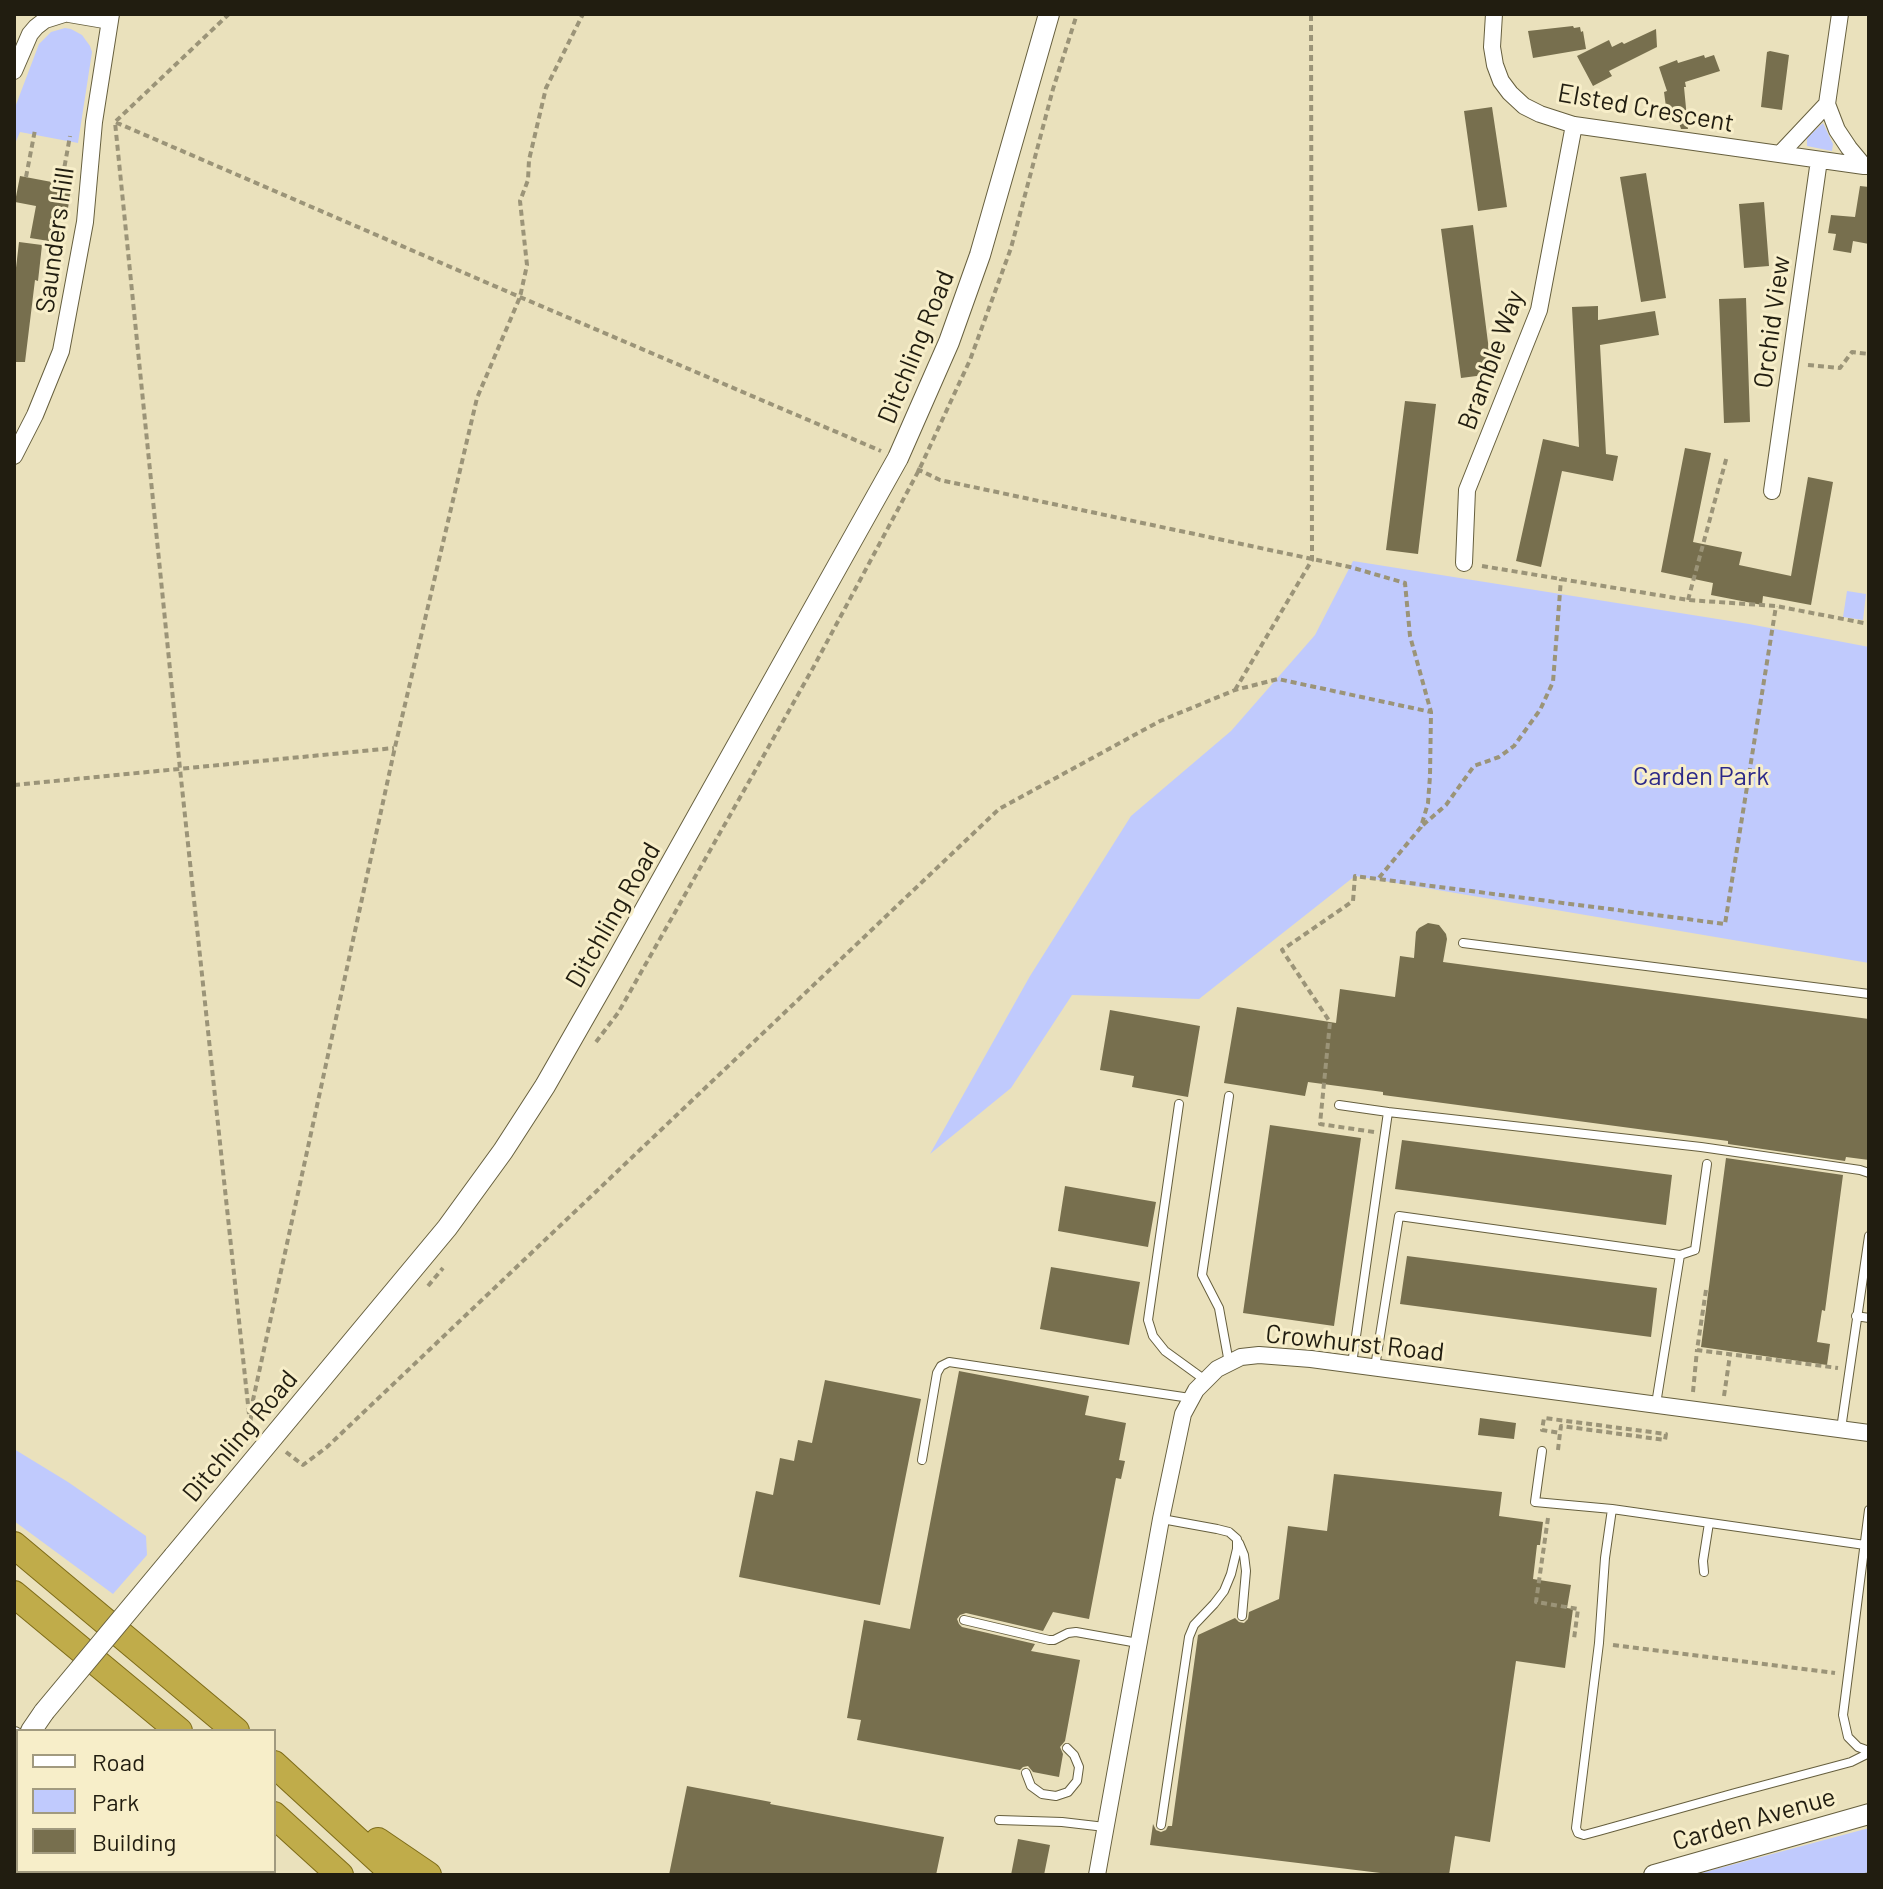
<!DOCTYPE html>
<html>
<head>
<meta charset="utf-8">
<style>
	body { margin:0 }
	#map { position:relative; width:1883px; height:1889px; overflow:hidden; background:#eae1bc; font-family:Barlow,sans-serif }
	canvas { display:block }
	.frame { position:absolute; inset:0; border:16px solid #211d10; pointer-events:none }
	.legend { position:absolute; left:16px; top:1729px; width:260px; height:144px; box-sizing:border-box; background:#f7eec9; border:2px solid #a19a7f; margin:0; padding:10px 14px; list-style:none; font-size:24px; color:#211d10 }
	.legend li { display:flex; align-items:center; gap:16px; height:40px }
	.legend b { width:40px; border:2px solid #a19a7f }
</style>
</head>
<body>
<div id="map">
<canvas width="1883" height="1889"></canvas>
<div class="frame"></div>
<ul class="legend">
<li><b style="height:10px;background:#fff"></b>Road</li>
<li><b style="height:22px;background:#c0cafd"></b>Park</li>
<li><b style="height:22px;background:#776f4e"></b>Building</li>
</ul>
</div>
<script>
const ctx = document.querySelector('canvas').getContext('2d');
ctx.lineJoin = 'round';
function fill(path, color) {
  ctx.fillStyle = color;
  ctx.fill(path, 'evenodd');
}
function shape(rows) {
  const path = new Path2D();
  for (const r of rows) {
    path.moveTo(r[0], r[1]);
    for (let i = 2; i < r.length; i += 2) path.lineTo(r[i], r[i + 1]);
  }
  return path;
}
function trace(path, color, width, dash) {
  ctx.strokeStyle = color;
  ctx.lineWidth = width;
  ctx.lineCap = dash ? 'butt' : 'round';
  ctx.setLineDash(dash || []);
  ctx.stroke(path);
}
function drawText(font, color, halo, rows, align = 'center') {
  ctx.font = font + ' Barlow,sans-serif';
  ctx.lineWidth = 6;
  ctx.setLineDash([]);
  ctx.textBaseline = 'middle';
  ctx.strokeStyle = halo;
  ctx.fillStyle = color;
  for (const [text, x, y, turn = 0] of rows) {
    ctx.save();
    ctx.translate(x, y);
    ctx.rotate((+turn || 0) * Math.PI / 180);
    ctx.textAlign = isNaN(turn) ? turn : align;
    if (halo) ctx.strokeText(text, 0, 0);
    ctx.fillText(text, 0, 0);
    ctx.restore();
  }
}
fill(shape([
	[65,28,71,29,82,35,90,46,92,52,78,143,20,132,14,146,14,110,39,44,51,32],
	[1823,123,1833,144,1832,151,1807,146,1807,138],
	[1353,561,1749,624,1869,647,1869,963,1355,876,1199,999,1072,995,1011,1088,930,1154,1030,976,1131,816,1231,731,1315,635],
	[1847,591,1866,594,1863,620,1843,617],
	[14,1449,68,1482,146,1536,147,1555,113,1594,14,1521],
	[14,1762,18,1765,18,1871,129,1871,133,1875,14,1875],
	[1869,1828,1869,1875,1694,1875]
]), '#c0cafd');
fill(shape([
	[1573,26,1574,28,1580,27,1581,32,1583,31,1586,49,1533,58,1528,31],
	[1656,29,1657,47,1609,71,1612,76,1593,86,1577,56,1609,40,1612,47,1622,42,1624,44],
	[1770,51,1789,55,1782,110,1761,107,1767,52],
	[1704,55,1705,58,1714,55,1720,71,1685,82,1686,87,1684,87,1688,129,1681,129,1679,123,1668,122,1664,92,1667,91,1659,67,1677,60,1678,63],
	[1492,107,1507,207,1478,211,1464,111],
	[1646,173,1666,298,1641,302,1620,177],
	[20,176,57,183,57,185,71,189,68,208,55,206,49,241,30,238,36,206,15,202],
	[1860,186,1869,187,1869,244,1853,241,1851,253,1833,250,1836,234,1828,233,1831,215,1855,217],
	[1764,202,1769,266,1744,268,1739,204],
	[1473,225,1492,374,1461,378,1441,229],
	[19,242,42,245,38,281,35,280,25,362,14,362,14,285],
	[1746,298,1750,422,1724,423,1719,299],
	[1598,306,1598,320,1655,311,1659,335,1600,345,1606,454,1618,456,1613,481,1562,471,1541,567,1516,561,1543,439,1579,447,1572,307],
	[1405,401,1436,404,1418,554,1386,550],
	[1685,448,1711,453,1693,542,1742,552,1739,565,1791,576,1808,477,1833,482,1811,605,1763,596,1762,605,1711,595,1713,583,1661,572],
	[1428,923,1439,925,1446,934,1447,939,1443,962,1869,1019,1869,1160,1846,1157,1845,1161,1728,1144,1728,1141,1383,1095,1383,1092,1308,1082,1305,1096,1224,1083,1237,1007,1336,1023,1340,989,1395,997,1400,956,1414,958,1416,932,1419,928],
	[1110,1010,1200,1026,1188,1097,1132,1087,1134,1076,1100,1070],
	[1270,1125,1361,1138,1334,1326,1243,1313],
	[1402,1140,1672,1175,1666,1225,1395,1189],
	[1726,1158,1843,1175,1825,1311,1822,1310,1817,1342,1830,1344,1827,1365,1701,1347],
	[1065,1186,1156,1202,1148,1247,1058,1231],
	[1407,1256,1657,1288,1651,1337,1400,1304],
	[1051,1267,1140,1282,1129,1345,1040,1329],
	[959,1371,1089,1396,1085,1415,1126,1423,1119,1460,1125,1461,1121,1479,1116,1478,1089,1619,1053,1612,1043,1631,966,1613,960,1615,957,1619,959,1624,962,1627,1035,1644,1031,1651,1080,1660,1065,1741,1060,1747,1063,1754,1059,1777,1033,1772,1028,1766,1023,1767,1020,1770,857,1740,861,1720,847,1718,864,1620,910,1629],
	[825,1380,921,1399,880,1605,739,1577,756,1491,773,1495,780,1458,794,1461,798,1440,812,1443],
	[1480,1418,1516,1423,1514,1439,1478,1435],
	[1334,1474,1502,1492,1499,1516,1543,1522,1540,1545,1537,1545,1533,1579,1571,1585,1567,1608,1573,1609,1565,1668,1516,1661,1490,1842,1455,1836,1449,1875,1397,1875,1150,1845,1153,1824,1156,1830,1161,1832,1166,1830,1168,1826,1172,1826,1198,1635,1235,1618,1239,1622,1244,1623,1248,1619,1249,1612,1279,1599,1288,1526,1327,1531],
	[687,1786,771,1802,770,1804,944,1837,936,1875,669,1875],
	[1018,1839,1050,1845,1044,1875,1011,1875]
]), '#776f4e');
const service = shape([
	[1463,943,1869,994],
	[1179,1104,1148,1320,1153,1336,1165,1351,1205,1380],
	[1339,1105,1388,1112],
	[1856,1316,1869,1318],
	[1229,1363,1219,1308,1202,1275,1229,1096],
	[1352,1364,1388,1112,1701,1147,1860,1170,1869,1173],
	[1375,1367,1399,1216,1680,1255],
	[1656,1404,1680,1255,1695,1250,1707,1164],
	[1841,1429,1869,1236],
	[1542,1451,1535,1502,1612,1509],
	[922,1460,937,1373,941,1366,949,1362,1190,1398],
	[1869,1510,1843,1715,1848,1737,1858,1747,1869,1751],
	[1239,1543,1244,1555,1246,1571,1242,1616],
	[1865,1545,1612,1509,1605,1558,1599,1643,1576,1828,1578,1833,1584,1835,1599,1831,1735,1793,1851,1762,1869,1753],
	[1704,1572,1703,1561,1709,1523],
	[964,1620,1049,1640,1054,1640,1068,1633,1076,1632,1138,1643],
	[1026,1773,1031,1786,1042,1794,1056,1796,1068,1792,1077,1781,1079,1767,1074,1755,1067,1748],
	[999,1820,1062,1822,1105,1827],
	[1161,1825,1189,1637,1194,1625,1214,1604,1224,1591,1231,1574,1237,1549,1237,1539,1229,1532,1217,1529,1162,1519]
]);
const minor = shape([
	[69,14,110,21],
	[1494,14,1492,47,1495,65,1501,81,1510,93,1524,106,1540,114,1574,125,1864,166],
	[1840,14,1827,104,1837,130,1849,148,1864,166,1867,166],
	[14,71,30,34,36,27,45,20,64,14],
	[1780,154,1827,104],
	[14,456,35,415,61,351,85,222,94,122,111,14],
	[1772,491,1819,160],
	[1464,563,1467,490,1539,310,1574,125],
	[1097,1875,1161,1519,1183,1414,1196,1390,1217,1369,1241,1357,1259,1355,1311,1359,1869,1433]
]);
const tertiary = shape([
	[174,1556,447,1228,503,1151,545,1086,613,967,898,458,949,342,980,255,1049,14],
	[31,1731,44,1712],
	[14,1737,18,1740],
	[155,1871,158,1875],
	[1654,1875,1869,1814]
]);
const trunk = shape([
	[14,1545,236,1731],
	[14,1594,179,1731],
	[274,1764,395,1875],
	[274,1815,340,1875],
	[378,1841,428,1875]
]);
trace(service, '#665f3e', 10);
trace(minor, '#665f3e', 18);
trace(tertiary, '#665f3e', 22);
trace(trunk, '#7e6c18', 28);
trace(shape([
	[116,121,229,14],
	[26,177,35,130],
	[61,186,70,136],
	[1808,365,1840,368,1852,352,1869,354],
	[917,469,940,480,1350,567,1405,583,1410,636,1431,712,1430,776,1428,803,1421,827,1378,879],
	[1482,566,1688,600,1776,606,1869,624],
	[1688,600,1727,456],
	[1235,690,1312,560,1311,14],
	[14,785,394,748],
	[1423,825,1446,805,1474,766,1499,757,1514,746,1540,710,1553,682,1561,579],
	[596,1042,618,1013,755,771,813,668,919,470,970,360,1011,248,1053,89,1077,14],
	[1374,1132,1320,1124,1330,1022,1282,950,1353,901,1355,876,1725,924,1776,606],
	[428,1286,443,1268],
	[1706,1290,1697,1350,1838,1368],
	[1693,1392,1697,1350],
	[1724,1396,1730,1355],
	[249,1414,180,769,115,122,520,297,881,451],
	[254,1429,250,1426,253,1400,395,747,477,398,520,297,527,265,520,201,528,180,529,160,546,88,583,14],
	[1558,1450,1560,1433,1542,1430,1544,1418,1666,1434,1665,1440,1561,1426,1560,1433],
	[286,1452,303,1465,327,1447,999,809,1160,721,1235,690,1278,679,1431,712],
	[1548,1518,1536,1602,1578,1609,1574,1639],
	[1613,1645,1835,1673],
	[1865,1875,1869,1874]
]), '#9b9478', 4, [6, 4]);
trace(service, '#fff', 8);
trace(minor, '#fff', 16);
trace(tertiary, '#fff', 20);
trace(trunk, '#c0ac4a', 26);
const tertiaryBridge = shape([
	[44,1712,174,1556]
]);
trace(tertiaryBridge, '#665f3e', 22, []);
trace(tertiaryBridge, '#fff', 20);
drawText('26px', '#211d10', '#f7eec9', [
	["Elsted Crescent",1646,108,10],
	["Saunders Hill",55,240,-82],
	["Orchid View",1772,322,-82],
	["Ditchling Road",916,347,-68],
	["Bramble Way",1491,360,-70],
	["Ditchling Road",613,915,-60],
	["Crowhurst Road",1355,1343,6],
	["Ditchling Road",240,1436,-50],
	["Carden Avenue",1754,1819,-16]
]);
drawText('26px', '#2c2989', '#f7eec9', [
	["Carden Park",1701,776]
]);
</script>
</body>
</html>
